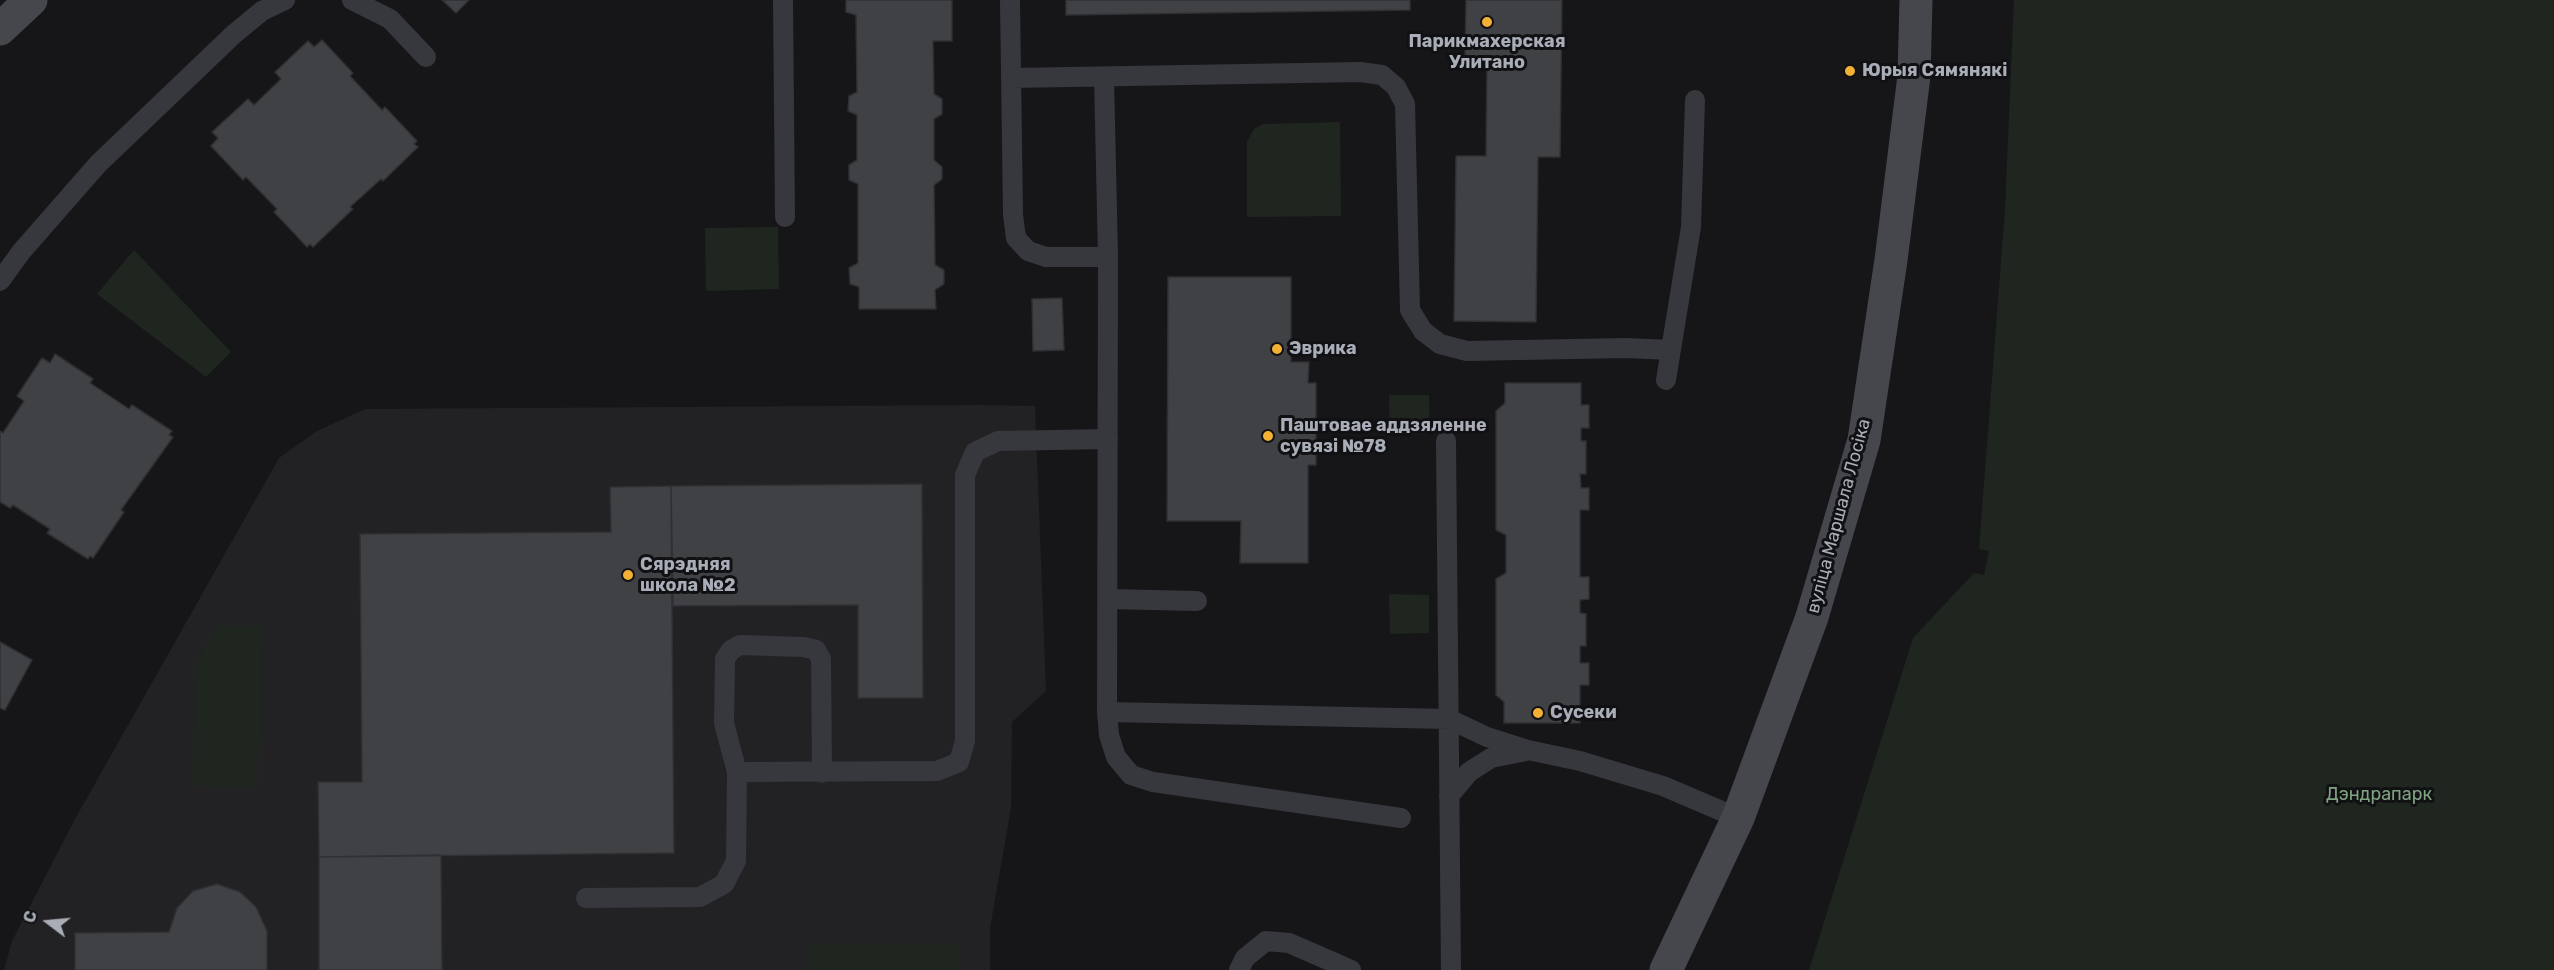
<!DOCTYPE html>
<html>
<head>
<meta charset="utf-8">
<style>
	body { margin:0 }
	#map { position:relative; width:2554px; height:970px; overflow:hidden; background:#161618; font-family:Rubik,sans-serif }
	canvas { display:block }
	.north { position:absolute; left:18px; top:892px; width:60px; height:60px; -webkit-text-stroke:4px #111113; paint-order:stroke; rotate:286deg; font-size:16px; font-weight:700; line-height:24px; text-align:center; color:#a8adb8 }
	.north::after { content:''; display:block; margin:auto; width:21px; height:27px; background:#a8adb8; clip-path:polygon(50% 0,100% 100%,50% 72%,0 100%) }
</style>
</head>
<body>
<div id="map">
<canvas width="2554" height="970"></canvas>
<div class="north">С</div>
</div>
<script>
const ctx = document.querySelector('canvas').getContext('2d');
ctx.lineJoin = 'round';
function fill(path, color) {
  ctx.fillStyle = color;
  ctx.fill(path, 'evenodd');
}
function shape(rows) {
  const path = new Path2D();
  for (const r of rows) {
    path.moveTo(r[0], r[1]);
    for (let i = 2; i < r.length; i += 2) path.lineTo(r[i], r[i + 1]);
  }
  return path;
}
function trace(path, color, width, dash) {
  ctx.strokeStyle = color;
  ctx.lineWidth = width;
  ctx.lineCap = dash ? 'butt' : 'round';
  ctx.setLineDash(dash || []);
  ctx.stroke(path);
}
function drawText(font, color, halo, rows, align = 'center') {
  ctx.font = font + ' Rubik,sans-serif';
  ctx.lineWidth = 6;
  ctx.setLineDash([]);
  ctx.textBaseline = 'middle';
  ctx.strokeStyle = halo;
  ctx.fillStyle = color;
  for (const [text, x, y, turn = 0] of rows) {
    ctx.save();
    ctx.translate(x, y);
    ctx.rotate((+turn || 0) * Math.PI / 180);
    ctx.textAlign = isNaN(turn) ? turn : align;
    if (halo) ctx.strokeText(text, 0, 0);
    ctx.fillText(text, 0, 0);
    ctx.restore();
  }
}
fill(shape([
	[980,405,1035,406,1046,691,1012,722,1011,808,990,928,990,970,4,970,12,941,75,819,279,458,317,431,365,409]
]), '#222225');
fill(shape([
	[2014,0,2554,0,2554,970,1809,970,1913,638,1974,573,1984,575,1989,551,1979,549,2005,209],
	[1340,122,1341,216,1247,217,1247,142,1254,129,1263,124],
	[778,227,779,289,706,291,705,228],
	[134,250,231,352,206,377,97,294],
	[1389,395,1429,395,1430,434,1390,435],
	[1389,594,1429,595,1429,633,1390,634],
	[218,626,263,626,257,787,191,785,198,660],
	[959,943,959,970,808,970,808,944]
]), '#1e261f');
const building = shape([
	[442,0,469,0,456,13,442,0],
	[846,0,952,0,952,41,933,41,934,94,942,99,942,114,934,119,934,160,942,167,942,179,934,185,935,265,944,270,944,284,935,290,936,309,859,309,859,287,850,284,849,268,858,263,858,184,849,180,849,165,857,160,857,115,848,111,849,96,857,92,856,15,846,12,846,0],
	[1066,0,1410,0,1410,10,1066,15,1066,0],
	[1466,0,1562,0,1560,157,1538,157,1536,322,1454,321,1456,156,1486,156,1487,63,1465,63,1466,0],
	[322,40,353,73,350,76,382,110,385,107,417,141,414,144,418,147,383,181,381,179,350,207,353,209,313,247,310,244,307,247,274,212,277,209,246,177,243,180,211,146,218,138,212,132,248,99,254,105,281,79,275,72,308,41,314,47,322,40],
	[1168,277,1291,277,1291,362,1309,362,1308,383,1316,383,1316,465,1308,465,1308,563,1240,563,1241,521,1167,521,1168,277],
	[1062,298,1064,350,1033,351,1032,299,1062,298],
	[55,354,93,379,90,383,129,409,132,405,172,431,169,435,173,437,121,510,124,512,93,558,90,556,88,559,47,533,50,529,13,505,10,508,0,502,0,431,3,433,24,401,17,396,42,358,50,363,55,354],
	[1505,383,1581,383,1581,405,1589,405,1589,428,1581,428,1581,441,1586,441,1586,474,1580,474,1581,488,1589,488,1589,510,1580,510,1580,577,1589,577,1589,599,1580,600,1580,613,1586,614,1586,646,1580,646,1580,663,1589,663,1589,685,1580,685,1580,723,1504,723,1504,702,1496,695,1496,579,1506,573,1506,535,1496,530,1496,411,1505,403,1505,383],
	[922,484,923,698,858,698,858,605,673,606,671,486,922,484],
	[671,486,674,853,319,857,318,782,362,782,360,534,611,532,610,487,671,486],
	[0,642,32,660,5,710,0,708,0,642],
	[441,855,442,970,319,970,319,857,441,855],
	[217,884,240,892,256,907,267,931,267,970,75,970,75,933,169,932,177,908,193,891,217,884]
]);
fill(building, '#404145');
trace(building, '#303034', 1.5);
trace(shape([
	[352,0,390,19,426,57],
	[783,0,785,217],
	[1010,0,1013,215,1016,238,1028,251,1046,257,1108,257],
	[1104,77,1108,257,1107,712,1449,719,1487,737,1528,750,1580,761,1663,786,1738,818],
	[1011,78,1360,72,1382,75,1396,87,1405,104,1410,310,1423,331,1440,344,1467,351,1626,348,1671,350],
	[0,281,21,252,98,164,234,34,262,11,285,0],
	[1666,380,1691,227,1695,100],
	[1446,441,1451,970],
	[1108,599,1197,601],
	[1107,712,1109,735,1116,757,1131,775,1153,782,1401,818],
	[737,772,937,771,959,762,965,741,965,475,975,452,998,441,1108,439],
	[1449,796,1469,772,1491,758,1526,751],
	[586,898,700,897,724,884,736,861,737,772,724,723,725,659,731,650,740,645,804,647,816,650,821,659,822,773],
	[1239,970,1245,958,1266,941,1289,943,1351,970]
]), '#37383d', 20);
trace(shape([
	[0,29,31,0],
	[1666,970,1738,818,1812,617,1864,440,1891,260,1914,76,1916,0]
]), '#45474d', 33);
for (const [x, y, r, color] of [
	[1487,22,6,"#f2b134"],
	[1850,71,6,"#f2b134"],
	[1277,349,6,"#f2b134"],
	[1268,436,6,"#f2b134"],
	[628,575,6,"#f2b134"],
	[1538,713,6,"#f2b134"]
]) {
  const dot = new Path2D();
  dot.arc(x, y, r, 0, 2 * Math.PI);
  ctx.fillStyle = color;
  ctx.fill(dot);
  trace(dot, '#111113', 2);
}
drawText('bold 18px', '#a8adb8', '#111113', [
	["Парикмахерская",1487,42,"center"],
	["Улитано",1487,63,"center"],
	["Юрыя Сямянякі",1862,71],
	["Эврика",1289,349],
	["Паштовае аддзяленне",1280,426],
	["сувязі №78",1280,447],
	["Сярэдняя",640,565],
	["школа №2",640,586],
	["Сусеки",1550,713]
], 'left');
drawText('18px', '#a8adb8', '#111113', [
	["вуліца Маршала Лосіка",1839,516,-75]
]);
drawText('18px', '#7fa381', '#111113', [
	["Дэндрапарк",2379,795]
]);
</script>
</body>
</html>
